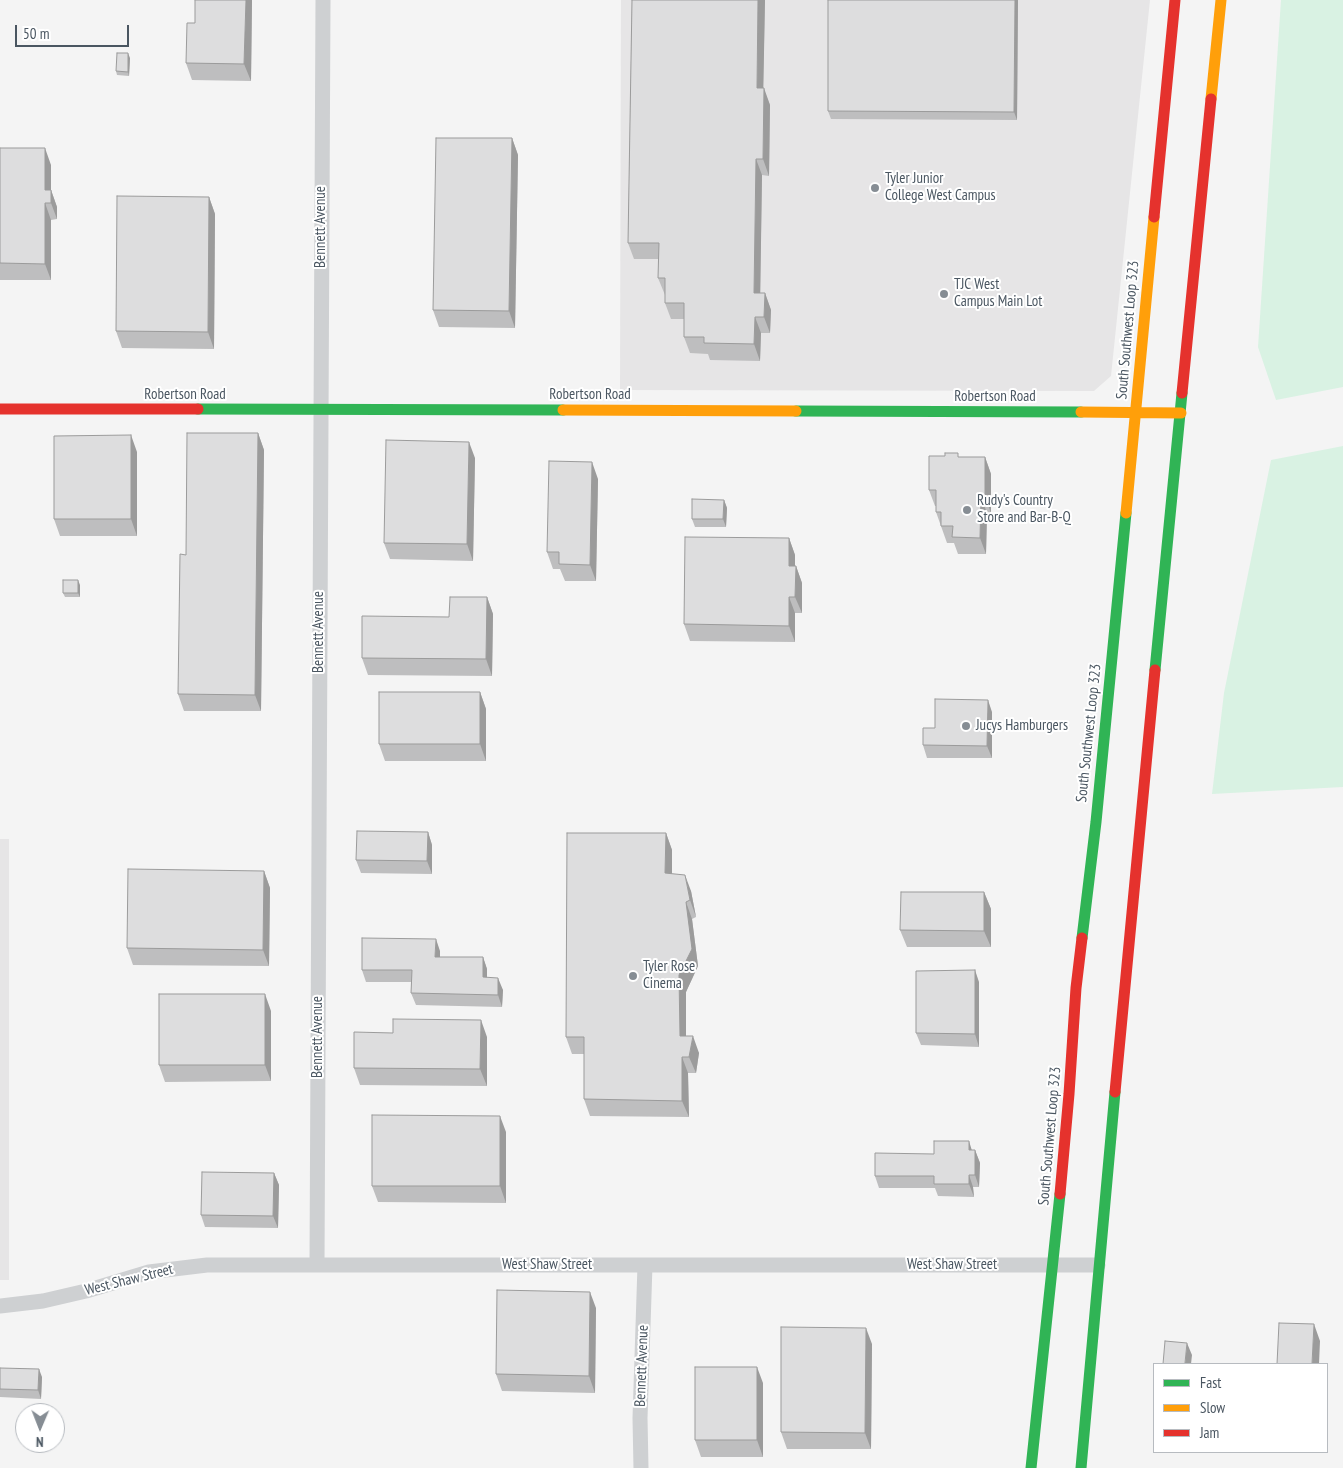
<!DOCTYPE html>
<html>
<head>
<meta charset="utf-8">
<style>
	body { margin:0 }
	#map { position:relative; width:1343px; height:1468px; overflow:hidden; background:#f4f4f4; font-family:"PT Sans Narrow",sans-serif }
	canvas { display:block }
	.legend { position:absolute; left:1153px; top:1363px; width:175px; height:90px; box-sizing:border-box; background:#fff; border:1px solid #b7bbc0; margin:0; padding:6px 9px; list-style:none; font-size:15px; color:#4a5661 }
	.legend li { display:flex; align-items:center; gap:10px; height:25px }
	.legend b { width:25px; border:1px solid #b7bbc0 }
	.north { position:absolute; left:15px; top:1403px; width:50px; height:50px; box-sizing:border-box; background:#fff; border:1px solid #b7bbc0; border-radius:50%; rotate:181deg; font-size:14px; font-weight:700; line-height:20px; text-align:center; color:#4a5661 }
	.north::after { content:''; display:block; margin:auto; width:18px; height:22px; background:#868d94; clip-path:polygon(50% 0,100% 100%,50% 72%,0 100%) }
	.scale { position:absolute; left:15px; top:25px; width:114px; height:22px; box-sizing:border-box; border:2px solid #4a5661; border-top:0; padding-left:6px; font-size:15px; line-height:18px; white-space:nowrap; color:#4a5661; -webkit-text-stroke:4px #fff; paint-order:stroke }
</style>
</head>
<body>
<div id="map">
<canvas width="1343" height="1468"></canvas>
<ul class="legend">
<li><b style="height:6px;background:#30b455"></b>Fast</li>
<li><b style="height:6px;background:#ff9f0a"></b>Slow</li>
<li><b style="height:6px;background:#e5322d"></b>Jam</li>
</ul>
<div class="north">N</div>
<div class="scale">50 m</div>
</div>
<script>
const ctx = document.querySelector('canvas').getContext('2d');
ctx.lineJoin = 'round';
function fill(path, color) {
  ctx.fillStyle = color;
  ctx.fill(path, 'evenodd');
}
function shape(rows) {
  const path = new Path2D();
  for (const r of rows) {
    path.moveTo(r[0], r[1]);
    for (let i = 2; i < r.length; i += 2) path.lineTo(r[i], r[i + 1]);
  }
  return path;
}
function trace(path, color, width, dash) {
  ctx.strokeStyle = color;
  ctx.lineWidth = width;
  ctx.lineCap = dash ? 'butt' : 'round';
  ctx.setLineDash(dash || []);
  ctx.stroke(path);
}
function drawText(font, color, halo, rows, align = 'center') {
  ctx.font = font + ' "PT Sans Narrow",sans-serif';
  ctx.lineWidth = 4;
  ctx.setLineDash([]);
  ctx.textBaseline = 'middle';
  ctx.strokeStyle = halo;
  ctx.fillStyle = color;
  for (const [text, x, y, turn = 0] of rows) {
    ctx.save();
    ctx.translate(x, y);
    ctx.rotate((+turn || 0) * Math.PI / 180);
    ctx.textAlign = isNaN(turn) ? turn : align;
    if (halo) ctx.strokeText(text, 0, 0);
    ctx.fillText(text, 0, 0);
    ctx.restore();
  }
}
fill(shape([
	[621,0,1150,0,1111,376,1094,391,620,390],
	[0,839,9,839,9,1280,0,1280]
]), '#e6e5e6');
fill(shape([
	[1281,0,1343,0,1343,387,1276,400,1258,347],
	[1343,446,1343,787,1212,794,1224,693,1271,460]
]), '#d9f2e3');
trace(shape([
	[317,1264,323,0],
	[0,1306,43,1301,86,1291,149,1272,207,1265,1098,1265],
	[641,1468,640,1418,645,1265]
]), '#ced0d2', 15);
trace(shape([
	[198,409,563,410],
	[796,411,1081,412],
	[1155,670,1182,393],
	[1082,938,1096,822,1126,513],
	[1031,1468,1060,1194],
	[1081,1468,1115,1092]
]), '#30b455', 11);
trace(shape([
	[1211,99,1221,0],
	[563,410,796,411],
	[1081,412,1181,413],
	[1126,513,1154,217]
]), '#ff9f0a', 11);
trace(shape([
	[1154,217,1175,0],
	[1182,393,1211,99],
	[0,409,198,409],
	[1115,1092,1155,670],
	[1060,1194,1069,1094,1076,988,1082,938]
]), '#e5322d', 11);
fill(shape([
	[252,0,251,81,192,80,186,63,195,23],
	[632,0,765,0,763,88,770,105,769,176,762,175,760,293,765,293,771,310,770,333,761,333,760,361,710,360,708,354,690,353,684,337,684,319,671,319,665,303,665,295,658,278,659,259,634,259,628,243],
	[828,0,1018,0,1017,120,831,119,828,111],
	[130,58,129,76,117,75,116,71],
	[512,138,518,155,515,328,439,327,433,310],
	[0,148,51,165,51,190,57,207,57,219,51,220,51,280,0,280],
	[209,197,215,214,214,349,122,348,116,331],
	[258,433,264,450,261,711,184,711,178,694,186,555],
	[137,452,137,536,60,536,54,519],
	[959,457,985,457,991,474,991,513,987,513,986,554,958,554,954,543,947,543,936,512,936,506,935,506,929,490],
	[475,458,473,561,390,559,384,543],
	[598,479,596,581,565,581,560,569,553,569,547,552],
	[724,500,727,508,726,527,695,527,692,519],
	[789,538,795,555,795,566,796,566,802,583,802,613,795,613,795,642,690,641,684,624],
	[80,585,80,597,65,597,63,593],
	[487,597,493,614,492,676,368,675,362,658,449,617],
	[480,692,486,709,486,761,385,761,379,744],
	[992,712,992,758,927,758,923,745,935,728],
	[428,832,432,845,432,874,361,873,356,860],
	[666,833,672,850,672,874,691,891,696,917,692,919,698,966,686,992,686,1036,699,1053,696,1073,688,1073,689,1117,590,1116,584,1099,584,1054,572,1054,566,1037],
	[264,871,270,888,269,966,133,965,127,948],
	[984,892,991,909,991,947,907,947,900,930],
	[440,951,440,957,483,957,487,969,487,978,503,990,502,1007,416,1005,411,993,411,982,366,982,362,970],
	[979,982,979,1047,921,1045,916,1033],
	[271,1011,271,1081,165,1082,159,1065],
	[487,1037,487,1086,360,1085,354,1068],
	[506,1132,506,1203,378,1202,372,1186],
	[975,1150,980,1163,979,1187,973,1187,974,1197,938,1196,935,1188,879,1188,875,1176,934,1154],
	[274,1173,279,1185,278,1228,205,1227,201,1215],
	[596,1308,595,1393,502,1391,496,1374],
	[872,1344,871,1449,787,1449,781,1432],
	[0,1368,42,1377,41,1399,0,1397],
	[763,1383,763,1457,701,1457,695,1440]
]), '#bebebf');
fill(shape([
	[246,0,252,0,251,81,244,64],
	[758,0,765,0,763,105,757,88],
	[1015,0,1018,0,1017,120,1014,112],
	[128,53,130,58,129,76,128,72],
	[764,88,770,105,769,176,763,159],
	[512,138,518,155,515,328,509,311],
	[45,148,51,165,51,190,57,207,57,219,51,203,45,190],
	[756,159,762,175,760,310,754,293],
	[209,197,215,214,214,349,208,332],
	[45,203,51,220,51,280,45,264],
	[765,293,771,310,770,333,764,317],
	[755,317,761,333,760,361,754,344],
	[258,433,264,450,261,711,255,695],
	[131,435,137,452,137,536,131,519],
	[469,442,475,458,473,561,467,544],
	[985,457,991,474,991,513,985,497],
	[592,462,598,479,596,581,590,565],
	[981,497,987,513,986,554,980,538],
	[724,500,727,508,726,527,723,519],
	[789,538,795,555,795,583,789,566],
	[796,566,802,583,802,613,795,597],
	[78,580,80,585,80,597,78,593],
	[487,597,493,614,492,676,486,659],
	[789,597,795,613,795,642,789,626],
	[480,692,486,709,486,761,480,744],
	[988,700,992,712,992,758,987,746],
	[428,832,432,845,432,874,427,861],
	[666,833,672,850,672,890,665,873],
	[264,871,270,888,269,966,263,950],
	[685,875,691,891,696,917,690,900],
	[984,892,991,909,991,947,984,931],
	[686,902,692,919,698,966,686,992,686,1053,680,1036,679,975],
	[436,939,440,951,440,969,435,957],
	[483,957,487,969,487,990,483,977],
	[975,970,979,982,979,1047,975,1034],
	[498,978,503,990,502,1007,498,995],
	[265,994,271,1011,271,1081,265,1065],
	[481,1020,487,1037,487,1086,480,1069],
	[693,1036,699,1053,696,1073,689,1057],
	[682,1057,688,1073,689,1117,682,1101],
	[500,1116,506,1132,506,1203,500,1186],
	[969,1141,973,1154,969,1150],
	[975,1150,980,1163,979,1187,975,1175],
	[274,1173,279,1185,278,1228,273,1216],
	[969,1175,973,1187,974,1197,969,1184],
	[590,1292,596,1308,595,1393,589,1376],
	[1314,1324,1320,1341,1319,1364,1312,1364],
	[866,1328,872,1344,871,1449,865,1433],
	[1187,1343,1192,1355,1191,1364,1185,1364],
	[757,1367,763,1383,763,1457,757,1440],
	[39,1369,42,1377,41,1399,38,1390]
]), '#9b9b9b');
const building = shape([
	[195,0,246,0,244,64,186,63,187,23,195,23,195,0],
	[632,0,758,0,757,88,764,88,763,159,756,159,754,293,765,293,764,317,755,317,754,344,704,343,704,337,684,337,684,303,665,303,665,278,658,278,659,243,628,243,632,0],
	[828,0,1015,0,1014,112,828,111,828,0],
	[117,53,128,53,128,72,116,71,117,53],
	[436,138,512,138,509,311,433,310,436,138],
	[0,148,45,148,45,190,51,190,51,203,45,203,45,264,0,263,0,148],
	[117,196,209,197,208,332,116,331,117,196],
	[187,433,258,433,255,695,178,694,180,554,186,555,187,433],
	[131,435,131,519,54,519,54,436,131,435],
	[386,440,469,442,467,544,384,543,386,440],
	[945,453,958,453,958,457,985,457,985,497,981,497,980,538,952,537,953,526,941,526,941,512,936,512,936,490,929,490,929,456,945,456,945,453],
	[549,461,592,462,590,565,559,564,559,552,547,552,549,461],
	[692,499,724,500,723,519,692,519,692,499],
	[685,537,789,538,789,566,796,566,795,597,789,597,789,626,684,624,685,537],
	[63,580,78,580,78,593,63,593,63,580],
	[450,597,487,597,486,659,362,658,362,616,449,617,450,597],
	[379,692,480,692,480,744,379,744,379,692],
	[935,699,988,700,987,746,923,745,923,728,935,728,935,699],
	[357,831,428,832,427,861,356,860,357,831],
	[567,833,666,833,665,873,685,875,690,900,686,902,692,949,679,975,680,1036,693,1036,689,1057,682,1057,682,1101,584,1099,584,1037,566,1037,567,833],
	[128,869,264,871,263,950,127,948,128,869],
	[901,892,984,892,984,931,900,930,901,892],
	[362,938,436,939,435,957,483,957,483,977,498,978,498,995,411,993,412,970,362,970,362,938],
	[975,970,975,1034,916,1033,916,971,975,970],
	[159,994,265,994,265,1065,159,1065,159,994],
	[393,1019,481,1020,480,1069,354,1068,354,1032,393,1033,393,1019],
	[372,1115,500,1116,500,1186,372,1186,372,1115],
	[934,1141,969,1141,969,1150,975,1150,975,1175,969,1175,969,1184,934,1184,934,1176,875,1176,875,1153,934,1154,934,1141],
	[202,1172,274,1173,273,1216,201,1215,202,1172],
	[497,1290,590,1292,589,1376,496,1374,497,1290],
	[1279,1323,1314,1324,1312,1364,1277,1364,1279,1323],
	[781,1327,866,1328,865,1433,781,1432,781,1327],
	[1165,1341,1187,1343,1185,1363,1193,1364,1163,1364,1165,1341],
	[695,1367,757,1367,757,1440,695,1440,695,1367],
	[0,1368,39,1369,38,1390,0,1389,0,1368]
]);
fill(building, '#ddddde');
trace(building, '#9b9b9b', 1);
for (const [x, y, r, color] of [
	[875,188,5,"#868d94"],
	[944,294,5,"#868d94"],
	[967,510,5,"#868d94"],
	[966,726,5,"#868d94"],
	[633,976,5,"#868d94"]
]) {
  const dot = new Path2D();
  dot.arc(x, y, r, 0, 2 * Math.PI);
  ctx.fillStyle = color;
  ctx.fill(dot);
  trace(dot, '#fff', 2);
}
drawText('15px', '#4a5661', '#fff', [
	["Tyler Junior",885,179],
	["College West Campus",885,196],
	["TJC West",954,285],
	["Campus Main Lot",954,302],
	["Rudy's Country",977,501],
	["Store and Bar-B-Q",977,518],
	["Jucys Hamburgers",976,726],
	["Tyler Rose",643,967],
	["Cinema",643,984]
], 'left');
drawText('15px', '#4a5661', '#fff', [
	["Bennett Avenue",321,227,-90],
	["South Southwest Loop 323",1128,330,-85],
	["Robertson Road",185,395],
	["Robertson Road",590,395],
	["Robertson Road",995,397],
	["Bennett Avenue",319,632,-90],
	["South Southwest Loop 323",1089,733,-84],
	["Bennett Avenue",318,1037,-90],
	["South Southwest Loop 323",1050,1136,-85],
	["West Shaw Street",547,1265],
	["West Shaw Street",952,1265],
	["West Shaw Street",129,1280,-14],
	["Bennett Avenue",642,1366,-88]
]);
</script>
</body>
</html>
